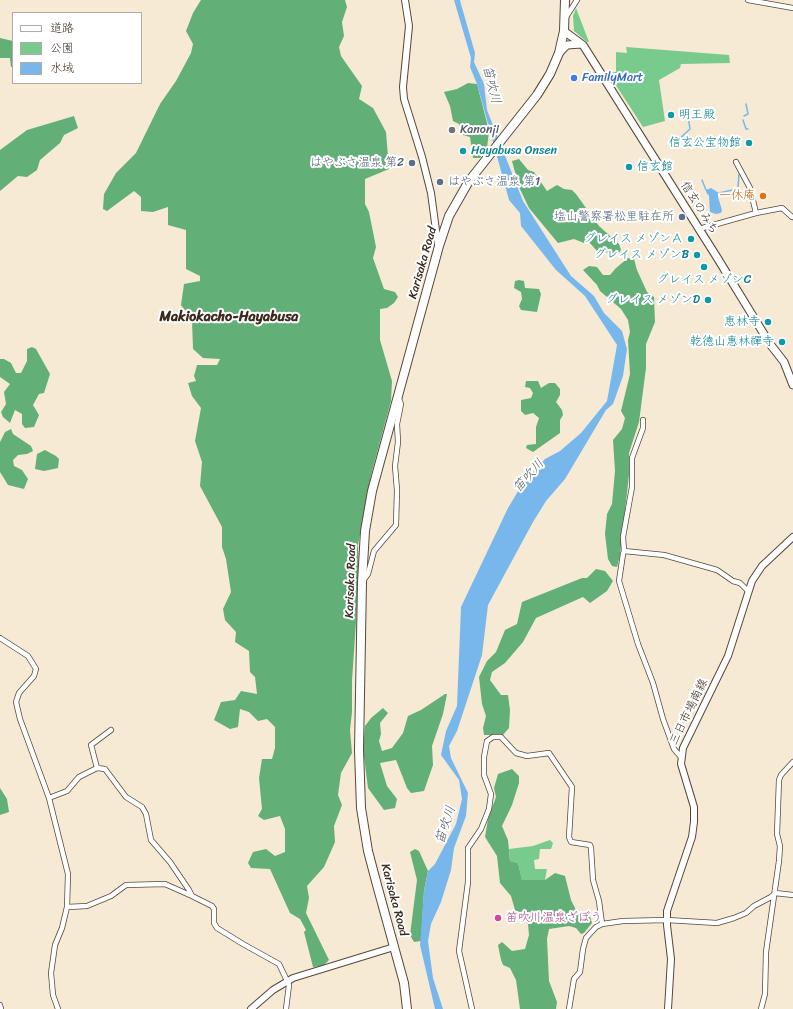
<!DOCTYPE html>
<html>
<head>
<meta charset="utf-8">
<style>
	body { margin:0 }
	#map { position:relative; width:793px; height:1009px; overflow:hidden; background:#f6ead5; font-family:Sriracha,"Klee One",sans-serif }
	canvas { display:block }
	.legend { position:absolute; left:12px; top:12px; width:130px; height:72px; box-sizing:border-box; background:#fff; border:1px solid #b1aaa5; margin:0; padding:5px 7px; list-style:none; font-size:12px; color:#3b2a1e }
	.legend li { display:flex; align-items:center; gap:8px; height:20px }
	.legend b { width:20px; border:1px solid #b1aaa5 }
</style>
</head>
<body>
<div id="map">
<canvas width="793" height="1009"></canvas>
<ul class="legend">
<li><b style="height:5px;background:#fff"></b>道路</li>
<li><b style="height:11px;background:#78cb8d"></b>公園</li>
<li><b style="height:11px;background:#78b7ec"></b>水域</li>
</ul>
</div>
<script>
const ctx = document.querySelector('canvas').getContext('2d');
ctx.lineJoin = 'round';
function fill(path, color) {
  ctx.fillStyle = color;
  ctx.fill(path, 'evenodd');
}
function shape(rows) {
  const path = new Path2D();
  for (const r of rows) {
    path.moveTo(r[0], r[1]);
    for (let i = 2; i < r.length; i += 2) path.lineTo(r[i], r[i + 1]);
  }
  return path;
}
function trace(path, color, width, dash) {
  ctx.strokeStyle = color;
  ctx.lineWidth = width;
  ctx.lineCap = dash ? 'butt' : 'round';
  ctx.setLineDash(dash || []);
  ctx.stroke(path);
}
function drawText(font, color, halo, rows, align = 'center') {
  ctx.font = font + ' Sriracha,"Klee One",sans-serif';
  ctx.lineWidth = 4;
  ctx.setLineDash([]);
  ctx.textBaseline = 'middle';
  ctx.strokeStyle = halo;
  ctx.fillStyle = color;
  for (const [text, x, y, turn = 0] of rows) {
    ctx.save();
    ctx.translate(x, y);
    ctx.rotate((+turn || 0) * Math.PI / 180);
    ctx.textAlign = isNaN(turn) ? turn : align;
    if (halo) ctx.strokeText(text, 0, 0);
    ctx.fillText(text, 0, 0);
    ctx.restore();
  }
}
fill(shape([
	[576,8,589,42,587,42,574,31,573,16],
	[626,47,729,55,730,63,681,64,680,68,659,80,665,121,643,127,608,73,616,72,616,52,627,53],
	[550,840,553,843,551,849,540,849,539,859,534,860,535,869,547,869,545,880,522,880,518,863,510,861,509,849,533,846]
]), '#78cb8d');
fill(shape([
	[201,0,345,0,347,7,342,22,344,36,339,47,341,56,362,86,359,99,373,108,386,132,389,169,365,179,365,204,369,212,376,247,373,258,384,289,395,292,398,297,394,303,387,308,380,309,380,340,392,381,391,401,371,475,358,545,359,577,352,681,352,712,350,730,352,753,341,773,338,795,342,805,334,826,335,842,324,867,307,886,309,898,306,913,329,960,323,966,313,967,304,932,306,930,300,919,290,913,270,869,251,868,248,863,253,852,266,849,275,856,285,852,285,829,280,816,264,820,258,816,262,809,259,778,262,759,272,759,275,748,275,727,267,719,258,721,249,712,240,709,238,727,230,729,214,720,221,702,235,700,241,691,257,694,255,677,250,672,249,651,235,642,236,632,225,620,223,609,231,592,226,559,222,547,222,527,200,486,202,462,195,441,201,408,192,396,188,383,196,381,194,376,197,365,217,365,220,359,203,358,193,349,192,320,181,305,184,284,200,281,200,276,186,269,186,230,168,225,168,207,153,212,141,211,141,197,134,191,107,211,103,209,104,194,116,173,136,153,160,104,176,81,191,53,193,44,186,31,193,13],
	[0,38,13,41,13,67,11,67,10,58,0,58],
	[468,83,477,84,489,131,487,148,480,158,473,158,470,137,463,135,459,124,453,121,450,106,444,92,457,89],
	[74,116,78,128,64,135,60,143,40,160,37,170,27,177,18,176,0,191,0,150,27,130],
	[519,159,528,170,534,172,547,191,557,185,564,189,572,190,576,194,599,226,619,244,621,250,618,254,597,251,589,242,584,243,574,239,558,243,529,208,519,187,512,161],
	[628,258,634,259,637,270,647,292,654,297,655,322,646,344,646,368,639,422,629,453,629,475,620,555,617,567,612,566,608,559,605,534,607,514,612,504,615,471,613,440,622,429,625,418,621,411,630,374,628,340,630,332,628,320,621,309,600,291,597,285,583,270,589,266,597,267,603,275,610,275,616,268],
	[519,280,524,281,525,288,539,289,541,294,537,312,521,310,519,306,522,299,521,292,514,288,515,281],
	[32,347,36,349,50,374,44,393,39,394,33,405,39,415,34,427,25,428,22,424,22,414,15,410,10,423,3,417,1,412,6,404,4,392,10,384,0,377,0,359,4,359,11,363,16,373,21,373,27,361,27,349],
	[526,381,538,381,541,388,549,383,555,383,560,389,560,395,556,402,562,410,563,415,560,420,560,433,533,452,526,448,527,445,536,444,536,427,539,418,533,413,525,415,521,411,521,400,531,398,533,393,530,388,525,387],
	[11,429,13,434,31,446,33,451,27,454,18,455,13,460,14,466,22,470,28,479,24,489,8,485,0,472,0,442,5,432],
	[45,450,56,456,59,459,58,468,44,471,35,469,37,454],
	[596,569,605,571,613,581,607,591,590,603,583,597,536,618,523,642,505,663,492,672,490,680,501,695,508,695,510,710,509,728,503,735,484,735,483,728,486,716,482,704,479,677,487,661,496,652,505,630,517,624,522,602,582,578,587,578],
	[445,694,447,694,443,714,432,746,433,765,424,791,411,793,407,788,396,760,380,763,387,786,397,799,395,808,384,810,368,788,363,749,365,726,371,718,383,708,388,713,380,723,381,734,379,741,382,751,392,748,403,733,408,716,421,710],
	[512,769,519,776,519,783,512,805,502,826,508,840,510,861,518,863,522,880,545,880,555,873,565,876,571,900,576,910,590,917,592,923,584,933,581,934,576,928,569,926,549,929,547,939,549,981,557,1002,556,1009,520,1009,516,980,510,968,503,965,501,960,498,945,502,942,512,951,525,949,529,935,528,924,520,918,515,910,511,896,500,883,497,856,485,837,488,819,496,797,494,788,498,774],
	[0,788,7,799,9,812,0,815],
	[415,849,419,851,428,871,424,891,421,941,414,942,410,935,417,880,410,852]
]), '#62af78');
fill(shape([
	[454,0,460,0,461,4,475,53,474,62,484,84,487,110,523,201,571,276,594,296,604,313,622,331,627,349,623,376,613,404,606,410,565,479,546,501,533,522,488,605,482,655,457,731,449,746,451,758,468,793,466,816,454,848,451,870,441,902,431,924,428,941,433,978,443,1009,435,1009,420,945,424,891,428,871,435,864,456,824,462,799,459,780,441,755,446,731,457,706,461,607,508,508,523,483,545,459,560,451,581,433,607,401,617,345,585,296,556,270,521,226,520,213,509,200,477,84,470,67,471,58],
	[711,188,719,193,718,197,722,210,721,213,716,214,710,212,709,196,706,192,706,190]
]), '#78b7ec');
trace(shape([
	[744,116,748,114,746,104],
	[743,120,746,129,748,129],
	[677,147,678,140,690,129,688,116],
	[702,180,706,190],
	[738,187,739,174],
	[719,193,737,189]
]), '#78b7ec', 1.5);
const street = shape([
	[748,0,793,8],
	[566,17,577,0],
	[736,162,750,188,756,213],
	[699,229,756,213,782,208,792,217],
	[624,551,623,537,632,487,632,458,643,428,643,420],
	[363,581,368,574,374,551,396,525,397,490,395,466,398,442,397,424,401,404,399,399],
	[0,638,28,656,36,669,34,676,19,693,16,702,20,719,49,798,68,874,67,907,62,928,55,945,51,973,53,995,58,1009],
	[681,757,674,749,663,719,653,683,638,644,619,581,623,554,624,551,664,555,717,570,733,581,740,583,748,591],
	[97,768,91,745,111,730],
	[49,798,67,791,79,777,97,768,105,769,126,797,142,807,146,814,151,840,170,862,189,890,192,896,212,906,214,909,214,923,217,928,243,944,279,964,289,985,286,1009],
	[67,907,87,906,111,896,126,885,165,884,192,896],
	[0,1005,1,1009],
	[472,1009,459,951,468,882,468,848,481,829,489,809,491,794,484,775,484,757,487,741,493,737,501,737,516,753,527,756,549,753,572,787,569,837,571,842,590,845,591,848,593,880,599,901,602,924],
	[569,1009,574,979,580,972,583,949,586,938,596,927,602,924,623,921,667,920,717,923,734,918,746,913,754,906,771,897,775,893,793,895],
	[761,1009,765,994,766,952,779,861,780,846,777,834,779,780,781,775,793,762]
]);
const secondary = shape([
	[405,0,409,26,403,87,404,99,422,157,431,193,438,245],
	[251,1009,273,990,293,978,394,947],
	[668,1009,671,959,667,925,667,911,692,837,694,822,694,807,681,764,683,748,728,656,752,581,762,566,793,537]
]);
const primary = shape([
	[564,31,583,45,718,259,770,344,784,362,793,385],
	[559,53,567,45,581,44]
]);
const highway = shape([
	[407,1009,404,983,377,885,368,851,361,808,359,750,362,582,365,531,372,491,381,458,439,246,449,216,469,181,537,95,550,74,559,53,564,31,565,0]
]);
trace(street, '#574739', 6);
trace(secondary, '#574739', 8);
trace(primary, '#574739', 9);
trace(highway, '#574739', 10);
trace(street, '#fff', 4.5);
trace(secondary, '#fff', 6);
trace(primary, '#fff', 7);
trace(highway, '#fff', 8);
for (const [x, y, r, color] of [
	[574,78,4,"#3f7fe0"],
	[671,115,4,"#0f9aa8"],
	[452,130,4,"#6b7280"],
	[749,143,4,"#0f9aa8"],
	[463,151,4,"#0f9aa8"],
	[412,163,4,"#5c6f8a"],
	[629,167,4,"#0f9aa8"],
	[440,182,4,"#5c6f8a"],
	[763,196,4,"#e8710a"],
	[682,217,4,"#5c6f8a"],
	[691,239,4,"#0f9aa8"],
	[697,255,4,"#0f9aa8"],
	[704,267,4,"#0f9aa8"],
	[708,300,4,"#0f9aa8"],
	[768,322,4,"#0f9aa8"],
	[782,342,4,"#0f9aa8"],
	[498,918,4,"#d1479c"]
]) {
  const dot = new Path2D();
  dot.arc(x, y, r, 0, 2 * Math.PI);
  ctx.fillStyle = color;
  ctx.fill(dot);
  trace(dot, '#fff', 1.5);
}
drawText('12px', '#366cbe', '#fff', [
	["FamilyMart",582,78]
], 'left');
drawText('12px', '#0d838f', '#fff', [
	["明王殿",679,115,"left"],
	["信玄公宝物館",741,143],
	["Hayabusa Onsen",471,151,"left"],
	["信玄館",637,167,"left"],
	["グレイス メゾンＡ",683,239],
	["グレイス メゾンB",689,255],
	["グレイス メゾンC",704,280,"center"],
	["グレイス メゾンD",700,300],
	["恵林寺",760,322],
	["乾德山惠林禪寺",774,342]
], 'right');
drawText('12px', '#5b616d', '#fff', [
	["Kanonji",460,130]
], 'left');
drawText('12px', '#4e5e75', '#fff', [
	["はやぶさ温泉 第2",404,163],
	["はやぶさ温泉 第1",448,182,"left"],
	["塩山警察署松里駐在所",674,217]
], 'right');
drawText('12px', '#c56008', '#fff', [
	["一休庵",755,196]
], 'right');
drawText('12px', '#3b2a1e', '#fff', [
	["信玄のみち",699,208,58],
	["Karisaka Road",423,263,-74],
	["Karisaka Road",351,581,-88],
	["三日市場南線",689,712,-64],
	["Karisaka Road",394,900,75]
]);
drawText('12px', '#b23c85', '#fff', [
	["笛吹川温泉ざぼう",506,918]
], 'left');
drawText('italic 13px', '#505b66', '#fff', [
	["笛吹川",491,85,76],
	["笛吹川",529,476,-48],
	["笛吹川",446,825,-72]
]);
drawText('bold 14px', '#3b2a1e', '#fff', [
	["Makiokacho-Hayabusa",229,317]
]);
</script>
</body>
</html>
